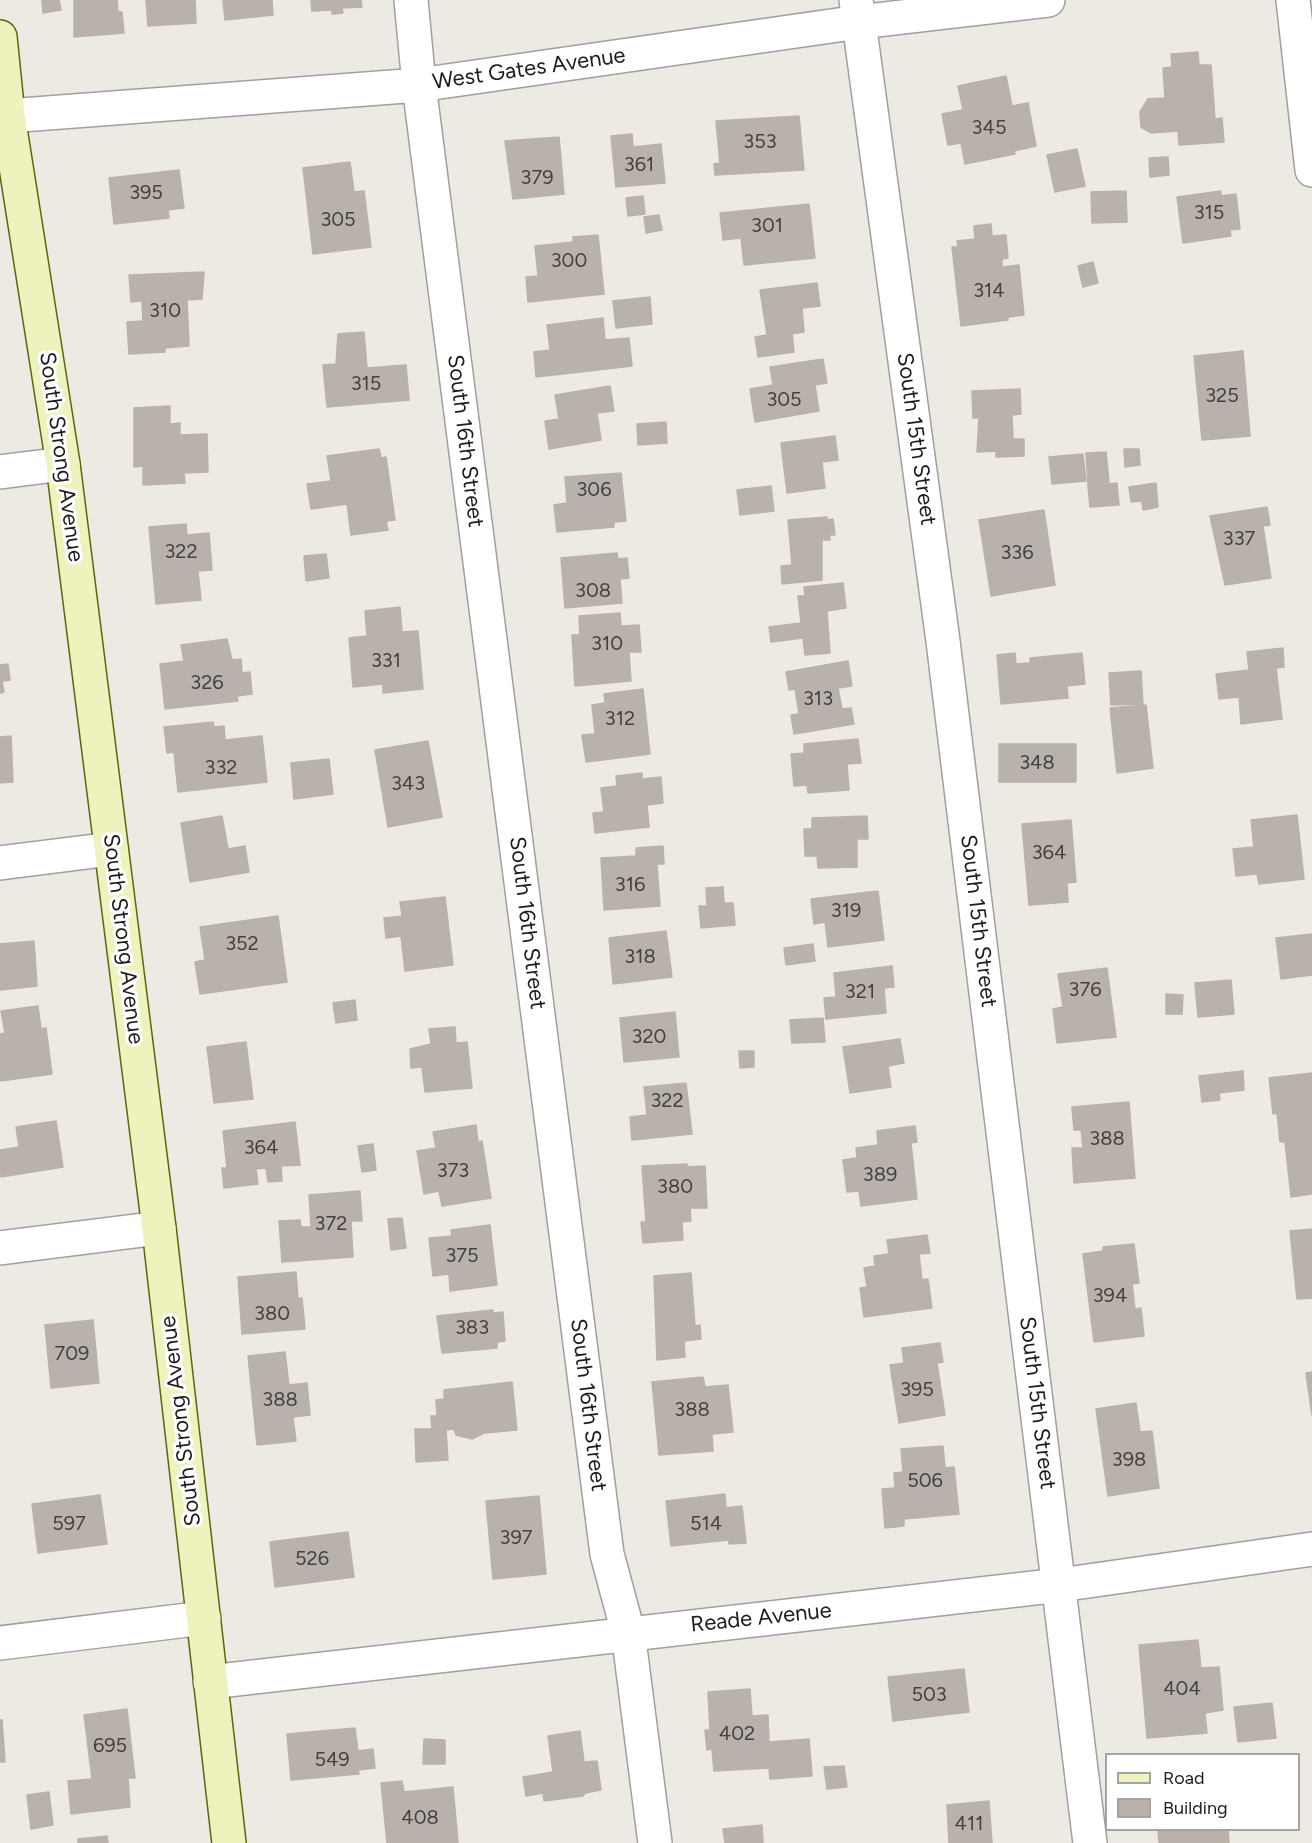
<!DOCTYPE html>
<html>
<head>
<meta charset="utf-8">
<style>
	body { margin:0 }
	#map { position:relative; width:1312px; height:1843px; overflow:hidden; background:#ede9e3; font-family:Figtree,sans-serif }
	canvas { display:block }
	.legend { position:absolute; left:1105px; top:1753px; width:195px; height:78px; box-sizing:border-box; background:#fff; border:2px solid #a4a4a4; margin:0; padding:8px 10px; list-style:none; font-size:18px; color:#1c1c1c }
	.legend li { display:flex; align-items:center; gap:12px; height:30px }
	.legend b { width:30px; border:2px solid #a4a4a4 }
</style>
</head>
<body>
<div id="map">
<canvas width="1312" height="1843"></canvas>
<ul class="legend">
<li><b style="height:8px;background:#eff2bc"></b>Road</li>
<li><b style="height:16px;background:#b9b2ac"></b>Building</li>
</ul>
</div>
<script>
const ctx = document.querySelector('canvas').getContext('2d');
ctx.lineJoin = 'round';
function fill(path, color) {
  ctx.fillStyle = color;
  ctx.fill(path, 'evenodd');
}
function shape(rows) {
  const path = new Path2D();
  for (const r of rows) {
    path.moveTo(r[0], r[1]);
    for (let i = 2; i < r.length; i += 2) path.lineTo(r[i], r[i + 1]);
  }
  return path;
}
function trace(path, color, width, dash) {
  ctx.strokeStyle = color;
  ctx.lineWidth = width;
  ctx.lineCap = dash ? 'butt' : 'round';
  ctx.setLineDash(dash || []);
  ctx.stroke(path);
}
function drawText(font, color, halo, rows, align = 'center') {
  ctx.font = font + ' Figtree,sans-serif';
  ctx.lineWidth = 6;
  ctx.setLineDash([]);
  ctx.textBaseline = 'middle';
  ctx.strokeStyle = halo;
  ctx.fillStyle = color;
  for (const [text, x, y, turn = 0] of rows) {
    ctx.save();
    ctx.translate(x, y);
    ctx.rotate((+turn || 0) * Math.PI / 180);
    ctx.textAlign = isNaN(turn) ? turn : align;
    if (halo) ctx.strokeText(text, 0, 0);
    ctx.fillText(text, 0, 0);
    ctx.restore();
  }
}
const building = shape([
	[42,0,59,0,61,10,43,13,42,0],
	[74,0,117,0,118,12,122,12,124,33,74,37,74,0],
	[146,0,195,0,196,23,148,26,146,0],
	[223,0,272,0,273,15,225,20,223,0],
	[311,0,361,0,362,7,342,8,343,13,332,14,332,10,312,11,311,0],
	[1198,52,1199,65,1211,65,1215,119,1222,118,1224,142,1179,145,1178,131,1151,133,1141,127,1140,112,1148,99,1165,98,1163,68,1172,67,1171,54,1198,52],
	[1006,76,1012,106,1028,103,1036,146,1014,151,1015,154,965,164,961,143,948,145,942,114,963,110,958,86,1006,76],
	[799,116,804,170,715,175,714,164,720,163,716,121,799,116],
	[632,134,633,147,661,144,665,183,616,187,611,136,632,134],
	[559,137,564,194,513,199,505,141,559,137],
	[1077,149,1085,186,1055,192,1047,155,1077,149],
	[1168,157,1169,175,1150,177,1149,158,1168,157],
	[350,162,354,192,364,191,371,247,313,254,303,168,350,162],
	[179,170,184,208,168,210,169,218,114,224,109,178,179,170],
	[1126,191,1127,222,1092,223,1091,192,1126,191],
	[1221,191,1221,196,1236,194,1240,229,1230,230,1231,236,1183,243,1177,197,1221,191],
	[643,196,645,214,628,216,626,198,643,196],
	[809,204,815,258,744,265,741,238,723,240,720,213,809,204],
	[659,215,662,230,646,233,644,217,659,215],
	[991,224,992,236,1006,235,1008,258,1002,259,1002,267,1019,265,1024,315,1008,317,1008,320,961,326,952,247,958,247,957,241,975,239,974,226,991,224],
	[598,235,604,294,528,302,526,277,538,276,535,246,573,242,573,237,598,235],
	[1093,262,1098,283,1083,287,1078,266,1093,262],
	[204,272,202,299,187,300,189,346,165,348,165,352,129,354,127,322,143,321,142,301,131,302,129,275,204,272],
	[817,283,820,306,802,308,804,332,792,334,794,352,758,357,755,337,767,335,760,290,817,283],
	[650,297,652,324,616,328,613,301,650,297],
	[603,318,605,340,629,338,632,366,536,377,534,352,550,350,547,325,603,318],
	[364,332,367,368,406,365,409,400,327,407,323,365,336,364,338,334,364,332],
	[1243,351,1250,436,1202,440,1194,356,1243,351],
	[823,359,827,383,815,385,819,411,755,422,750,389,773,385,770,367,823,359],
	[610,386,614,411,597,413,601,440,549,449,545,421,559,419,555,395,610,386],
	[1020,389,1021,414,1012,415,1013,439,1024,439,1024,456,996,457,996,451,977,452,979,418,973,418,972,391,1020,389],
	[170,406,170,424,180,423,180,435,207,434,208,472,184,473,185,483,143,485,143,466,134,467,134,408,170,406],
	[666,422,667,443,638,445,637,424,666,422],
	[835,436,838,460,822,462,825,488,787,493,781,443,835,436],
	[379,449,381,458,386,457,395,520,386,521,388,530,351,535,347,504,311,509,307,484,331,481,327,456,379,449],
	[1124,449,1139,449,1140,465,1125,467,1124,449],
	[1106,452,1109,482,1088,485,1086,453,1106,452],
	[1083,454,1086,481,1052,484,1049,457,1083,454],
	[621,473,626,521,614,522,614,527,557,532,554,505,567,503,565,477,621,473],
	[1117,483,1119,505,1090,507,1088,486,1117,483],
	[1156,483,1158,507,1143,510,1142,501,1131,502,1129,487,1156,483],
	[771,486,774,511,740,515,737,490,771,486],
	[1267,507,1270,525,1263,526,1271,578,1225,585,1210,516,1267,507],
	[1044,510,1055,585,991,596,979,520,1044,510],
	[827,517,827,520,833,519,835,535,830,535,830,540,822,540,822,580,782,584,781,566,792,565,788,520,827,517],
	[186,524,187,535,209,533,212,570,198,571,201,600,156,604,149,527,186,524],
	[617,553,618,559,627,558,629,578,620,579,622,603,565,608,561,558,617,553],
	[326,554,329,578,306,581,304,556,326,554],
	[843,583,846,608,827,611,830,653,805,655,803,638,771,642,769,627,801,623,798,596,805,596,804,587,843,583],
	[400,607,402,632,418,631,423,689,383,693,383,684,353,687,349,638,367,636,365,611,400,607],
	[620,613,621,626,639,625,641,652,629,652,631,681,575,686,572,635,580,635,579,616,620,613],
	[227,639,232,660,241,659,242,673,250,672,252,694,237,696,238,701,165,709,160,664,184,661,181,645,227,639],
	[1283,648,1284,667,1276,668,1282,719,1241,724,1239,697,1219,699,1216,674,1249,670,1247,652,1283,648],
	[1015,653,1016,664,1030,663,1030,658,1082,653,1085,684,1067,686,1068,698,1001,704,997,655,1015,653],
	[848,661,852,686,838,688,842,709,851,708,854,724,794,734,791,715,799,714,795,689,789,690,786,672,848,661],
	[8,664,10,680,2,681,4,692,0,693,0,665,8,664],
	[1141,671,1143,704,1111,705,1109,673,1141,671],
	[643,689,650,754,586,762,582,735,595,734,592,705,605,703,604,694,643,689],
	[1146,705,1153,768,1117,773,1110,708,1146,705],
	[213,722,214,727,224,726,225,740,262,736,267,782,178,792,174,752,167,753,164,727,213,722],
	[11,736,13,782,0,783,0,737,11,736],
	[858,739,861,763,847,764,849,790,808,793,807,785,794,786,791,754,804,753,804,744,858,739],
	[428,741,442,817,388,827,375,750,428,741],
	[999,744,1076,744,1076,782,999,782,999,744],
	[329,759,333,794,294,799,291,763,329,759],
	[642,773,642,779,661,777,663,803,647,805,649,827,595,833,593,813,604,812,601,788,617,786,616,776,642,773],
	[1297,815,1304,879,1259,884,1257,874,1236,876,1233,849,1254,847,1251,820,1297,815],
	[222,816,228,849,245,846,249,872,190,882,181,823,222,816],
	[867,816,868,839,857,839,857,867,818,868,817,856,805,856,804,829,812,829,812,818,867,816],
	[1071,820,1076,882,1067,883,1068,902,1029,905,1022,824,1071,820],
	[663,846,664,864,657,864,660,906,604,910,601,858,636,856,636,848,663,846],
	[723,887,724,903,733,903,735,925,701,928,699,906,707,906,706,888,723,887],
	[878,891,884,940,828,947,825,922,814,924,811,899,878,891],
	[445,897,453,965,405,971,401,936,386,938,384,918,402,916,400,902,445,897],
	[278,916,287,982,200,994,195,962,205,960,200,927,278,916],
	[666,931,672,977,613,984,609,938,666,931],
	[1312,934,1312,975,1281,979,1276,938,1312,934],
	[34,941,37,986,0,990,0,944,34,941],
	[813,944,815,961,786,965,784,948,813,944],
	[892,966,894,987,884,988,886,1013,826,1019,824,998,836,997,834,973,892,966],
	[1107,968,1116,1037,1057,1043,1053,1009,1063,1007,1058,974,1107,968],
	[1231,980,1234,1014,1198,1017,1195,983,1231,980],
	[1166,994,1183,995,1182,1014,1166,1014,1166,994],
	[355,1000,357,1020,336,1023,333,1003,355,1000],
	[38,1006,41,1029,46,1028,52,1074,0,1081,0,1034,5,1033,1,1011,38,1006],
	[675,1012,679,1057,624,1062,620,1018,675,1012],
	[823,1018,825,1042,792,1043,790,1020,823,1018],
	[455,1027,456,1043,467,1042,472,1088,425,1092,422,1067,411,1068,410,1049,431,1044,429,1029,455,1027],
	[900,1039,904,1063,888,1066,891,1087,850,1093,843,1047,900,1039],
	[246,1042,253,1099,214,1103,207,1047,246,1042],
	[739,1051,754,1051,754,1067,740,1068,739,1051],
	[1243,1071,1244,1090,1219,1093,1220,1100,1202,1102,1199,1076,1243,1071],
	[1312,1073,1312,1194,1291,1197,1285,1142,1280,1142,1277,1113,1273,1114,1269,1078,1312,1073],
	[686,1083,692,1134,632,1140,630,1117,647,1115,644,1087,686,1083],
	[1129,1102,1135,1178,1074,1183,1072,1148,1083,1148,1081,1130,1074,1130,1072,1107,1129,1102],
	[56,1121,63,1167,1,1177,0,1150,19,1147,16,1127,56,1121],
	[295,1122,300,1165,281,1166,282,1181,268,1182,266,1168,256,1169,258,1184,224,1188,222,1168,227,1168,223,1131,295,1122],
	[476,1125,478,1142,482,1141,491,1198,442,1206,439,1191,424,1194,417,1151,436,1148,433,1132,476,1125],
	[915,1126,917,1142,911,1143,917,1199,861,1206,859,1191,847,1192,843,1160,857,1158,856,1148,878,1145,877,1131,915,1126],
	[373,1144,376,1170,362,1172,358,1146,373,1144],
	[687,1164,687,1167,705,1166,707,1208,690,1208,691,1221,682,1222,683,1240,643,1243,641,1222,646,1222,642,1166,687,1164],
	[360,1191,362,1221,351,1221,353,1257,282,1262,279,1221,300,1220,301,1227,311,1227,309,1195,360,1191],
	[402,1218,406,1248,391,1250,388,1219,402,1218],
	[490,1225,497,1285,450,1291,449,1274,433,1276,429,1238,452,1236,451,1230,490,1225],
	[1312,1229,1312,1298,1297,1299,1290,1231,1312,1229],
	[927,1235,930,1253,919,1254,922,1280,928,1279,932,1308,864,1317,860,1288,867,1287,864,1268,875,1266,874,1256,889,1254,887,1240,927,1235],
	[1134,1244,1139,1283,1132,1284,1135,1309,1141,1308,1144,1336,1094,1342,1083,1254,1103,1251,1103,1247,1134,1244],
	[296,1272,298,1298,302,1298,305,1329,242,1334,238,1277,296,1272],
	[691,1273,695,1326,700,1325,701,1339,684,1341,685,1357,657,1360,654,1276,691,1273],
	[493,1310,493,1313,503,1312,505,1341,497,1342,497,1348,442,1353,437,1316,493,1310],
	[93,1320,99,1383,51,1388,45,1325,93,1320],
	[940,1343,943,1362,937,1363,945,1415,899,1423,890,1365,904,1363,902,1348,940,1343],
	[285,1352,289,1385,307,1383,310,1415,293,1417,296,1441,257,1445,248,1356,285,1352],
	[1312,1372,1312,1415,1306,1373,1312,1372],
	[703,1377,705,1387,728,1385,733,1432,712,1434,713,1451,659,1455,652,1382,703,1377],
	[512,1382,517,1430,484,1433,472,1439,456,1435,454,1429,446,1430,448,1460,416,1462,415,1429,432,1429,431,1416,437,1416,436,1400,444,1399,444,1390,512,1382],
	[1136,1403,1140,1432,1152,1431,1159,1488,1108,1496,1096,1409,1136,1403],
	[943,1446,945,1468,954,1467,959,1514,904,1519,904,1526,885,1528,882,1489,895,1488,894,1473,903,1472,901,1449,943,1446],
	[725,1494,726,1508,742,1506,746,1543,729,1544,729,1540,671,1546,666,1501,725,1494],
	[100,1495,107,1544,38,1553,32,1504,100,1495],
	[539,1496,546,1574,493,1579,486,1501,539,1496],
	[348,1532,354,1577,275,1587,270,1542,348,1532],
	[1198,1640,1201,1668,1219,1667,1223,1710,1205,1713,1207,1733,1147,1738,1139,1645,1198,1640],
	[964,1669,969,1712,893,1721,888,1677,964,1669],
	[750,1689,752,1716,768,1715,769,1742,809,1739,812,1776,770,1779,769,1768,714,1771,712,1749,707,1750,705,1730,710,1730,708,1692,750,1689],
	[1272,1703,1276,1738,1238,1742,1234,1707,1272,1703],
	[127,1709,135,1778,128,1778,130,1807,71,1814,68,1781,92,1779,84,1715,127,1709],
	[0,1720,2,1720,5,1762,0,1762,0,1720],
	[355,1728,358,1751,373,1749,375,1768,358,1770,359,1774,291,1780,287,1734,355,1728],
	[580,1731,584,1762,597,1761,601,1790,585,1793,583,1796,544,1801,543,1793,526,1796,523,1777,553,1772,548,1736,580,1731],
	[424,1739,445,1740,445,1764,423,1764,424,1739],
	[844,1766,847,1787,827,1789,824,1767,844,1766],
	[402,1781,404,1792,453,1787,458,1843,387,1843,381,1783,402,1781],
	[49,1792,53,1825,31,1829,27,1795,49,1792],
	[989,1801,992,1843,949,1843,947,1805,989,1801],
	[762,1825,763,1843,725,1843,723,1829,762,1825],
	[1158,1830,1228,1830,1229,1843,1159,1843,1158,1830],
	[107,1836,108,1843,78,1843,78,1839,107,1836]
]);
fill(building, '#b9b2ac');
trace(building, '#bcb1a7', 1.5);
const street = shape([
	[411,0,419,85,607,1554,628,1632,655,1843],
	[856,0,943,641,1090,1843],
	[1293,0,1312,170],
	[0,106,8,116,419,85,859,22,1048,0],
	[0,472,63,464],
	[0,863,111,849],
	[0,1248,159,1228],
	[0,1643,204,1618],
	[210,1682,1060,1585,1312,1549]
]);
const secondary = shape([
	[0,37,8,116,63,464,159,1228,229,1843]
]);
trace(street, '#a0a0a0', 36);
trace(secondary, '#5d6710', 36);
trace(street, '#fff', 33);
trace(secondary, '#eff2bc', 33);
drawText('20px', '#434240', null, [
	["345",989,128],
	["353",760,142],
	["361",639,165],
	["379",537,178],
	["395",146,193],
	["315",1209,213],
	["305",338,220],
	["301",767,226],
	["300",569,261],
	["314",989,291],
	["310",165,311],
	["315",366,384],
	["325",1222,396],
	["305",784,400],
	["306",594,490],
	["337",1239,539],
	["322",181,552],
	["336",1017,553],
	["308",593,591],
	["310",607,644],
	["331",386,661],
	["326",207,683],
	["313",818,699],
	["312",620,719],
	["348",1037,763],
	["332",221,768],
	["343",408,784],
	["364",1049,853],
	["316",630,885],
	["319",846,911],
	["352",242,944],
	["318",640,957],
	["376",1085,990],
	["321",860,992],
	["320",649,1037],
	["322",667,1101],
	["388",1107,1139],
	["364",261,1148],
	["373",453,1171],
	["389",880,1175],
	["380",675,1187],
	["372",331,1224],
	["375",462,1256],
	["394",1110,1296],
	["380",272,1314],
	["383",472,1328],
	["709",72,1354],
	["395",917,1390],
	["388",280,1400],
	["388",692,1410],
	["398",1129,1460],
	["506",925,1481],
	["597",69,1524],
	["514",706,1524],
	["397",516,1538],
	["526",312,1559],
	["404",1182,1689],
	["503",929,1695],
	["402",737,1734],
	["695",110,1746],
	["549",332,1760],
	["408",420,1818],
	["411",969,1824]
]);
drawText('22px', '#1c1c1c', '#fff', [
	["West Gates Avenue",529,69,-8],
	["South 15th Street",916,439,82],
	["South 16th Street",465,441,83],
	["South Strong Avenue",61,457,82],
	["South 15th Street",978,921,83],
	["South 16th Street",527,923,83],
	["South Strong Avenue",123,939,83],
	["South 15th Street",1037,1403,83],
	["South 16th Street",588,1405,83],
	["South Strong Avenue",181,1421,-97],
	["Reade Avenue",761,1618,-6]
]);
</script>
</body>
</html>
